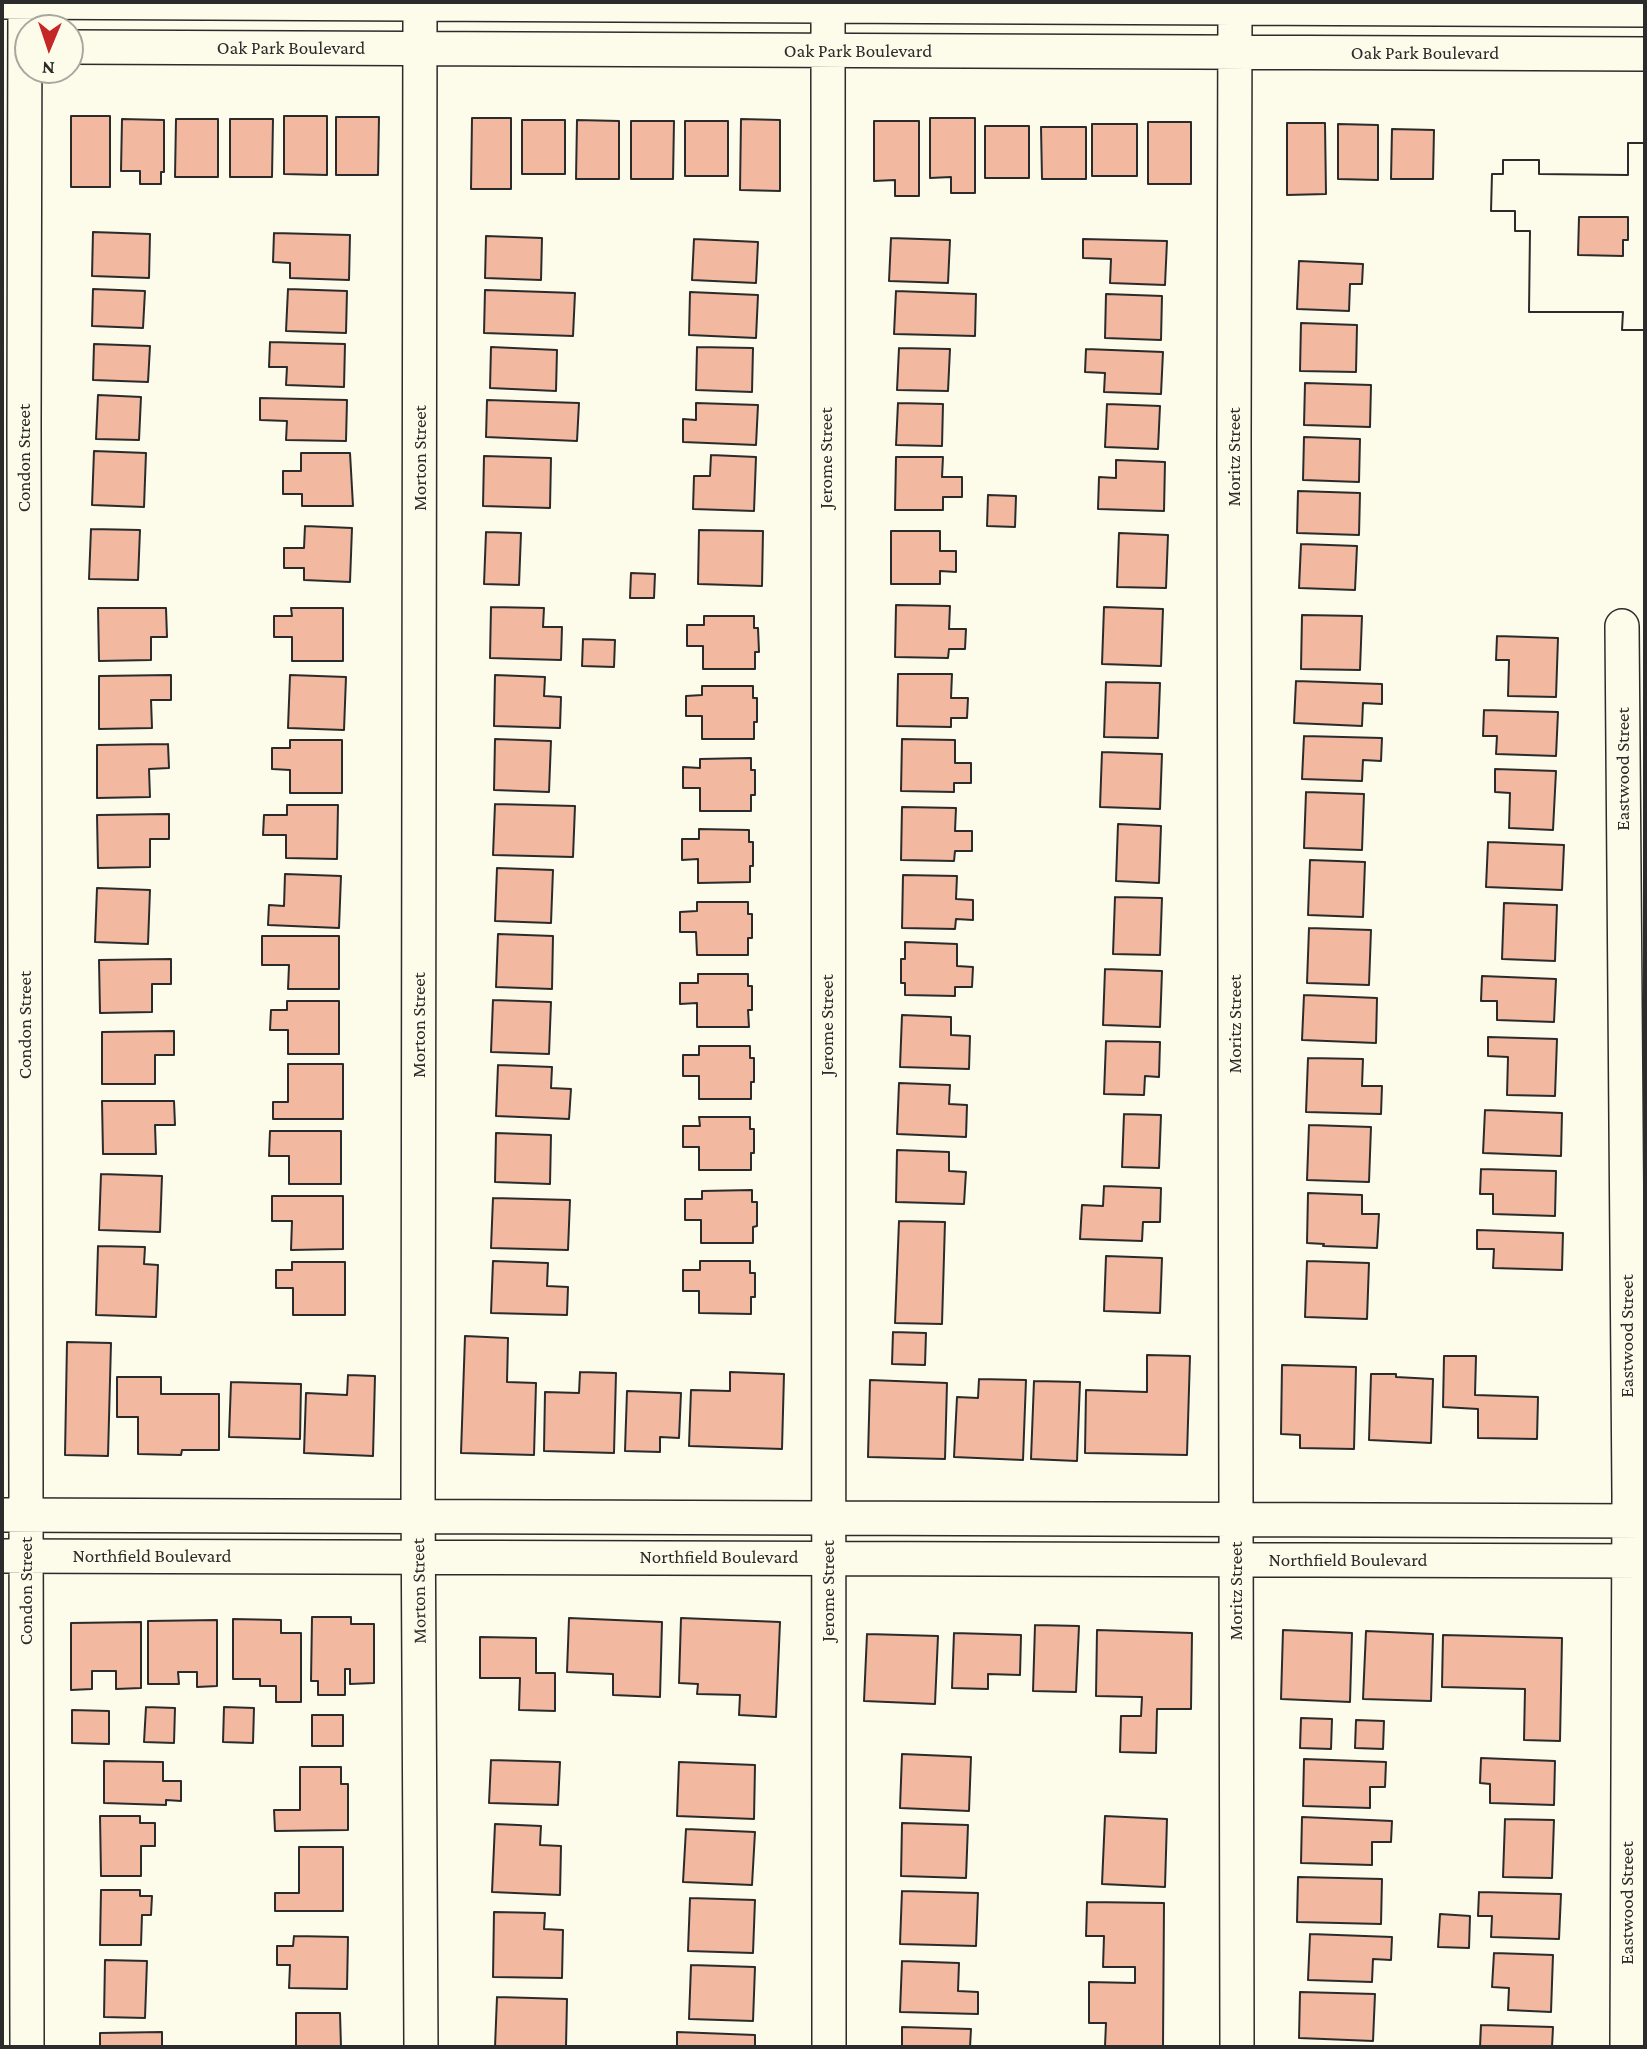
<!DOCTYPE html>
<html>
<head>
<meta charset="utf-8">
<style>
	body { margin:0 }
	#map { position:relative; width:1647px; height:2049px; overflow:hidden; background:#fdfbea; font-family:"Crimson Pro",serif }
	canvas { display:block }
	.frame { position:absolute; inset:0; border:4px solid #2b2b2b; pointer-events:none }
	.north { position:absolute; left:14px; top:14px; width:70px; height:70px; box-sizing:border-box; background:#fdfbea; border:2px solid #a9a89e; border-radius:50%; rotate:182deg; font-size:19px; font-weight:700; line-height:28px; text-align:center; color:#2b2b2b }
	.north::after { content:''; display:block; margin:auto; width:24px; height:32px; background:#c62828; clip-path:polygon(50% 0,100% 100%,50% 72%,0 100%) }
</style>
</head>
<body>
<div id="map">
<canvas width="1647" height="2049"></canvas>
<div class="frame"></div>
<div class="north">N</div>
</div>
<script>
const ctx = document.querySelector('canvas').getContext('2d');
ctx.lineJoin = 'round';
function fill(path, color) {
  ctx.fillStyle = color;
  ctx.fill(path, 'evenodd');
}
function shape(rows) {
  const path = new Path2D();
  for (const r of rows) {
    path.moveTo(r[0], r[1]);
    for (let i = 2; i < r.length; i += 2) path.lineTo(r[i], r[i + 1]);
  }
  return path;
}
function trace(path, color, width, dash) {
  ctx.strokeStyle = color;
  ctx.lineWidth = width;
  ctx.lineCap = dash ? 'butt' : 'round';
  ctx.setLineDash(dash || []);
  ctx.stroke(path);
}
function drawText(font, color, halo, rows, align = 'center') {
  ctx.font = font + ' "Crimson Pro",serif';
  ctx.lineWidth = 5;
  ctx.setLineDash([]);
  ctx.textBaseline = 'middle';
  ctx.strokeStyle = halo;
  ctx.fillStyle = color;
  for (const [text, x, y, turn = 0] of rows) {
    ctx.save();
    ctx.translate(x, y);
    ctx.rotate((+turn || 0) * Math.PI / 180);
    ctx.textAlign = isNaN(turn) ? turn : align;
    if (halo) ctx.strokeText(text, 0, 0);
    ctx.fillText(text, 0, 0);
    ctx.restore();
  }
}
const building = shape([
	[71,116,110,116,110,187,71,187,71,116],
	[284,116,327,116,327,175,284,174,284,116],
	[336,117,379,117,378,175,336,175,336,117],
	[472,118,511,118,511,189,471,189,472,118],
	[930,118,975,118,975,193,951,193,951,177,930,178,930,118],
	[122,119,164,120,164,172,161,172,161,184,140,184,140,171,121,171,122,119],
	[176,119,218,119,218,177,175,177,176,119],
	[230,119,273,119,272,177,230,177,230,119],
	[741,119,780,120,780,191,740,190,741,119],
	[522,120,565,120,565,174,522,174,522,120],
	[577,120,619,121,619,179,576,179,577,120],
	[631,121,674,121,673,179,631,179,631,121],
	[685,121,728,121,728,176,685,176,685,121],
	[874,121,919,121,919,196,895,196,895,180,874,181,874,121],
	[1148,122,1191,122,1191,184,1148,184,1148,122],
	[1287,123,1325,123,1326,194,1287,195,1287,123],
	[1092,124,1137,124,1137,176,1092,176,1092,124],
	[1338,124,1378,125,1378,180,1338,179,1338,124],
	[985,126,1029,126,1029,178,985,178,985,126],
	[1041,127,1086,127,1086,179,1042,179,1041,127],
	[1392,129,1434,130,1433,179,1391,179,1392,129],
	[1628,143,1645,143,1645,330,1622,330,1623,312,1529,312,1530,231,1515,231,1515,211,1491,211,1492,174,1503,174,1503,160,1539,160,1539,174,1628,175,1628,143],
	[1579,217,1628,217,1628,240,1623,240,1623,256,1578,255,1579,217],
	[1628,143,1645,143,1645,330,1622,330,1623,312,1529,312,1530,231,1515,231,1515,211,1491,211,1492,174,1503,174,1503,160,1539,160,1539,174,1628,175,1628,143],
	[93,232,150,234,149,278,92,276,93,232],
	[274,233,350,235,349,280,290,278,290,263,273,262,274,233],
	[486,236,542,238,541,280,485,278,486,236],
	[891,238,950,240,948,283,889,281,891,238],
	[694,239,758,242,756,283,692,280,694,239],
	[1083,239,1167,241,1165,285,1110,283,1111,259,1083,258,1083,239],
	[1299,261,1363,264,1362,284,1350,284,1349,311,1297,309,1299,261],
	[93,289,145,291,143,328,92,326,93,289],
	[288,289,347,291,346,333,286,331,288,289],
	[485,290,575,293,573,336,484,333,485,290],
	[896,291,976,294,975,336,894,334,896,291],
	[690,292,758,295,756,338,689,335,690,292],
	[1106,294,1162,296,1161,340,1105,338,1106,294],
	[1301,323,1357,325,1356,372,1300,371,1301,323],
	[270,342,345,344,344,387,286,385,287,367,269,367,270,342],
	[94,344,150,346,148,382,93,380,94,344],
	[491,347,557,350,556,391,490,388,491,347],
	[697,347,753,348,752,392,696,390,697,347],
	[899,348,950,349,948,391,897,390,899,348],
	[1086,349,1163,352,1161,394,1104,392,1105,373,1085,372,1086,349],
	[1305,383,1371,385,1370,427,1304,425,1305,383],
	[98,395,141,397,139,440,96,439,98,395],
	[260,398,347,400,346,441,286,440,287,421,260,420,260,398],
	[487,400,579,403,577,441,486,437,487,400],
	[696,403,758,405,756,445,683,442,683,419,696,420,696,403],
	[898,403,943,404,942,446,896,445,898,403],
	[1107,404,1160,406,1158,449,1105,447,1107,404],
	[1304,437,1360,439,1359,482,1303,480,1304,437],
	[94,451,146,453,144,507,92,505,94,451],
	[301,453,350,453,353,506,302,506,302,494,283,494,283,471,301,471,301,453],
	[711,455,756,457,754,511,693,509,694,476,710,476,711,455],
	[484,456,551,458,550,508,483,506,484,456],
	[896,457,943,457,942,477,962,477,962,497,943,497,943,510,895,510,896,457],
	[1116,460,1165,462,1164,511,1098,509,1099,477,1116,478,1116,460],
	[1298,491,1360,493,1359,535,1297,533,1298,491],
	[988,495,1016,496,1015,527,987,526,988,495],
	[305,526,352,528,350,582,304,580,304,568,284,568,284,548,304,548,305,526],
	[91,529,140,530,138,580,89,579,91,529],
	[699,530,763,531,762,586,698,584,699,530],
	[891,531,940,531,940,551,956,551,956,572,940,571,940,584,891,584,891,531],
	[486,532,521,533,519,585,484,584,486,532],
	[1119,533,1168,535,1166,588,1117,587,1119,533],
	[1301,544,1357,546,1355,590,1299,588,1301,544],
	[631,573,655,574,654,598,630,598,631,573],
	[896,605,950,606,949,629,966,629,965,649,949,649,948,658,895,657,896,605],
	[491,607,544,608,543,627,562,627,561,660,490,658,491,607],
	[1104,607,1163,609,1161,666,1102,664,1104,607],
	[98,608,166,608,167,637,151,637,151,660,99,661,98,608],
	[291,608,343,608,343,661,292,661,292,637,274,637,274,616,292,616,291,608],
	[1302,615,1362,616,1360,670,1301,669,1302,615],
	[704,616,754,616,754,628,758,628,759,652,755,652,755,669,703,669,703,646,687,646,687,625,704,625,704,616],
	[1497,636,1558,638,1556,697,1508,696,1509,660,1496,660,1497,636],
	[583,639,615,640,614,667,582,666,583,639],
	[898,674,952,674,951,698,968,698,967,718,951,718,951,727,897,726,898,674],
	[171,675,171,700,151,700,152,728,99,729,99,676,171,675],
	[290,675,346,677,344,730,288,728,290,675],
	[495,675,545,677,544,696,561,697,560,728,494,726,495,675],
	[1296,681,1382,684,1382,704,1363,703,1362,726,1294,723,1296,681],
	[1106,682,1160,683,1158,738,1104,737,1106,682],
	[702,686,753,686,753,698,757,698,757,722,754,722,754,739,702,739,702,716,686,716,686,696,702,695,702,686],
	[1484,710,1558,712,1556,756,1496,754,1497,736,1483,736,1484,710],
	[1304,736,1382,738,1381,761,1363,760,1362,781,1302,779,1304,736],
	[495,739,551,741,549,792,494,790,495,739],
	[902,739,955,740,955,763,971,763,971,783,954,783,954,792,901,791,902,739],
	[290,740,342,740,342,793,290,793,290,770,272,769,272,748,290,748,290,740],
	[168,744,169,768,149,769,150,797,97,798,97,745,168,744],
	[1102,752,1162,754,1160,809,1100,807,1102,752],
	[751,758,751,770,755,770,755,795,751,795,751,811,700,811,700,788,683,788,683,767,700,768,700,759,751,758],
	[1495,769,1556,771,1553,830,1509,828,1510,793,1495,792,1495,769],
	[1306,792,1364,794,1362,850,1304,848,1306,792],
	[495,804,575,806,573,857,493,855,495,804],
	[287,805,338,805,337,859,286,858,286,835,263,835,264,815,287,815,287,805],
	[902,807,956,808,955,831,972,831,972,851,955,851,954,861,901,860,902,807],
	[169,814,169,839,150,839,150,867,98,868,97,815,169,814],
	[1118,824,1161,826,1159,883,1116,881,1118,824],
	[699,829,749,830,749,842,753,842,753,866,750,866,750,882,698,883,698,859,682,860,682,839,699,839,699,829],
	[1488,842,1564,845,1562,890,1486,887,1488,842],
	[1310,860,1365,862,1363,917,1308,915,1310,860],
	[497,868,553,870,551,923,495,921,497,868],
	[285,874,341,876,339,928,268,925,269,905,284,906,285,874],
	[903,875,957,876,956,899,973,900,973,920,956,919,955,929,902,928,903,875],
	[97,888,150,890,148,944,95,942,97,888],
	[1115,897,1162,898,1160,955,1113,954,1115,897],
	[697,902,748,902,748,914,752,914,752,938,748,938,748,955,697,955,696,932,680,932,680,912,697,911,697,902],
	[1504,903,1557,905,1555,961,1502,959,1504,903],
	[1309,928,1371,930,1369,985,1307,983,1309,928],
	[498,934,553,936,552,989,496,987,498,934],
	[262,936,339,936,339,989,288,989,289,965,262,965,262,936],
	[905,942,957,944,957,966,973,967,972,987,955,987,955,996,905,995,905,983,901,983,901,959,905,959,905,942],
	[171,959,171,984,152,984,152,1012,100,1013,99,960,171,959],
	[1105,969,1162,971,1160,1027,1103,1025,1105,969],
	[698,974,748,974,748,986,752,986,752,1010,748,1010,749,1027,697,1027,697,1003,680,1004,680,983,698,983,698,974],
	[1482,976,1556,979,1554,1022,1497,1020,1497,1001,1481,1001,1482,976],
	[1304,995,1377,998,1376,1043,1302,1040,1304,995],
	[493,1000,551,1002,549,1054,491,1052,493,1000],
	[287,1001,339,1001,339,1054,288,1054,288,1030,270,1030,271,1010,287,1010,287,1001],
	[902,1015,951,1017,951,1035,970,1036,969,1069,900,1067,902,1015],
	[174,1031,174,1055,155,1055,155,1084,102,1084,102,1032,174,1031],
	[1488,1037,1557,1039,1555,1096,1507,1095,1508,1057,1488,1056,1488,1037],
	[1106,1041,1160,1042,1159,1077,1145,1076,1144,1095,1104,1094,1106,1041],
	[699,1046,750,1046,750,1058,754,1058,754,1082,751,1082,751,1099,699,1099,699,1076,683,1076,683,1055,699,1055,699,1046],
	[1308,1058,1363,1059,1362,1086,1382,1086,1381,1114,1306,1112,1308,1058],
	[288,1064,343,1064,343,1119,273,1119,273,1102,288,1102,288,1064],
	[498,1065,552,1067,551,1088,571,1089,569,1119,496,1116,498,1065],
	[899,1083,950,1085,949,1104,967,1105,966,1137,897,1134,899,1083],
	[102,1101,174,1101,175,1125,155,1125,156,1154,103,1154,102,1101],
	[1485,1110,1562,1113,1561,1156,1483,1153,1485,1110],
	[1124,1114,1161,1115,1159,1168,1122,1167,1124,1114],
	[699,1117,750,1117,750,1129,754,1129,754,1153,751,1153,751,1170,699,1170,699,1147,683,1147,683,1126,700,1126,699,1117],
	[1309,1125,1371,1127,1369,1182,1307,1180,1309,1125],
	[270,1131,341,1131,341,1184,289,1184,289,1156,269,1156,270,1131],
	[496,1133,551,1135,550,1184,495,1182,496,1133],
	[897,1150,949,1152,949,1171,966,1172,964,1204,896,1202,897,1150],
	[1481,1169,1556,1171,1555,1216,1493,1214,1493,1194,1480,1194,1481,1169],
	[101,1174,162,1176,160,1232,99,1230,101,1174],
	[1104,1186,1161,1188,1160,1222,1143,1222,1142,1241,1080,1239,1082,1205,1103,1206,1104,1186],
	[752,1190,752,1202,757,1202,757,1226,753,1227,753,1243,701,1243,701,1220,685,1220,685,1199,702,1199,702,1191,752,1190],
	[1308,1193,1362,1195,1362,1214,1379,1214,1377,1248,1323,1246,1324,1244,1307,1243,1308,1193],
	[272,1196,343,1196,343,1249,291,1250,292,1221,272,1221,272,1196],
	[493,1198,570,1200,568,1250,491,1248,493,1198],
	[899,1221,945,1222,942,1324,895,1323,899,1221],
	[1477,1230,1563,1233,1562,1270,1493,1268,1494,1249,1477,1249,1477,1230],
	[98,1246,145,1247,144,1264,158,1265,156,1317,96,1315,98,1246],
	[1106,1256,1162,1258,1160,1313,1104,1311,1106,1256],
	[493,1261,548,1263,547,1286,568,1287,567,1315,491,1313,493,1261],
	[700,1261,750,1261,750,1273,755,1273,755,1297,751,1297,751,1314,699,1313,699,1291,683,1291,683,1270,700,1270,700,1261],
	[1307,1261,1369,1263,1367,1319,1305,1317,1307,1261],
	[292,1262,345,1262,345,1315,293,1315,293,1288,276,1288,276,1270,292,1270,292,1262],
	[893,1332,926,1333,925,1365,892,1364,893,1332],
	[465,1336,508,1338,507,1382,536,1383,534,1455,461,1453,465,1336],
	[67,1342,111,1343,108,1456,65,1455,67,1342],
	[1147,1355,1190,1356,1187,1455,1085,1453,1086,1390,1147,1392,1147,1355],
	[1444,1356,1476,1356,1475,1395,1538,1397,1537,1439,1478,1438,1478,1409,1443,1407,1444,1356],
	[1282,1365,1356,1367,1354,1449,1300,1448,1300,1435,1281,1434,1282,1365],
	[580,1372,616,1373,614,1453,544,1451,545,1392,579,1393,580,1372],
	[730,1372,784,1374,782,1449,689,1446,691,1390,730,1391,730,1372],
	[1371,1374,1396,1374,1396,1377,1433,1379,1431,1443,1369,1440,1371,1374],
	[348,1375,375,1376,373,1456,304,1453,306,1393,347,1395,348,1375],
	[117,1377,161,1377,161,1394,219,1394,219,1450,182,1450,181,1455,138,1454,138,1417,117,1417,117,1377],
	[979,1379,1026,1380,1023,1460,954,1457,957,1397,978,1398,979,1379],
	[870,1380,947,1383,945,1459,868,1457,870,1380],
	[1034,1381,1080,1382,1077,1461,1031,1459,1034,1381],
	[231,1382,301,1384,300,1439,229,1437,231,1382],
	[627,1391,681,1393,679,1438,660,1437,660,1452,625,1451,627,1391],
	[312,1617,351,1617,351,1624,374,1624,374,1683,350,1684,350,1669,345,1669,345,1695,318,1695,318,1681,311,1681,312,1617],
	[569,1618,662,1622,660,1697,613,1695,613,1674,567,1672,569,1618],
	[681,1618,780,1622,776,1717,739,1715,740,1695,697,1694,698,1684,679,1683,681,1618],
	[233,1619,281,1620,281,1633,301,1633,301,1702,276,1702,276,1686,260,1686,260,1679,233,1679,233,1619],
	[217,1620,217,1686,197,1687,197,1672,178,1672,179,1684,148,1684,148,1621,217,1620],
	[141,1622,141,1688,116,1689,116,1671,92,1671,92,1689,71,1690,71,1623,141,1622],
	[1035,1625,1079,1626,1076,1692,1033,1691,1035,1625],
	[1097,1630,1192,1633,1191,1709,1157,1709,1156,1753,1120,1752,1121,1716,1141,1716,1142,1697,1096,1696,1097,1630],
	[1283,1630,1352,1633,1350,1702,1281,1699,1283,1630],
	[1366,1631,1433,1634,1431,1701,1363,1699,1366,1631],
	[954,1633,1021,1635,1020,1675,988,1674,988,1689,952,1688,954,1633],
	[867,1634,938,1636,935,1704,864,1701,867,1634],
	[1443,1635,1562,1638,1560,1741,1524,1740,1525,1689,1442,1687,1443,1635],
	[480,1637,536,1638,536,1673,555,1673,555,1711,519,1710,520,1678,480,1678,480,1637],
	[146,1707,175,1708,174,1743,144,1742,146,1707],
	[224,1707,254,1708,253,1743,223,1742,224,1707],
	[72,1710,109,1711,109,1744,72,1743,72,1710],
	[312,1715,343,1715,343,1746,312,1746,312,1715],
	[1301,1718,1332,1719,1331,1749,1300,1748,1301,1718],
	[1356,1720,1384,1721,1383,1749,1355,1748,1356,1720],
	[902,1754,971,1757,969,1811,900,1808,902,1754],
	[1481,1758,1555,1761,1554,1805,1490,1803,1490,1784,1480,1783,1481,1758],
	[1304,1759,1386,1762,1385,1787,1370,1787,1370,1808,1303,1806,1304,1759],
	[491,1760,560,1762,558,1805,489,1803,491,1760],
	[104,1761,163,1762,163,1781,181,1781,181,1801,166,1800,166,1805,104,1803,104,1761],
	[679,1762,755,1765,754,1819,677,1816,679,1762],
	[300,1767,341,1767,341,1784,348,1784,348,1830,275,1831,274,1810,300,1810,300,1767],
	[100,1816,140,1816,140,1823,155,1823,155,1846,141,1846,141,1876,101,1876,100,1816],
	[1105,1816,1167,1819,1165,1887,1102,1884,1105,1816],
	[1302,1817,1392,1821,1391,1842,1372,1842,1372,1865,1301,1863,1302,1817],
	[1505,1819,1554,1820,1552,1878,1503,1877,1505,1819],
	[902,1823,968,1825,966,1878,901,1876,902,1823],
	[495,1824,541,1826,540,1845,561,1846,560,1895,492,1892,495,1824],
	[686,1829,755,1832,752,1885,683,1882,686,1829],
	[299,1847,343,1847,343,1911,275,1911,275,1893,299,1893,299,1847],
	[1298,1877,1382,1879,1381,1924,1297,1922,1298,1877],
	[101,1890,140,1890,140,1896,152,1896,151,1915,142,1915,141,1945,100,1945,101,1890],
	[902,1891,978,1893,976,1946,900,1944,902,1891],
	[1479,1892,1561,1894,1559,1939,1491,1937,1492,1916,1478,1916,1479,1892],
	[690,1898,755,1900,753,1953,688,1951,690,1898],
	[1087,1902,1164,1903,1163,2047,1105,2046,1106,2023,1089,2023,1089,1982,1135,1983,1135,1967,1103,1967,1104,1936,1086,1936,1087,1902],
	[494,1912,545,1913,544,1929,563,1930,562,1978,493,1977,494,1912],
	[1440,1914,1470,1916,1469,1948,1438,1947,1440,1914],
	[1310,1934,1392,1937,1391,1960,1373,1959,1372,1982,1308,1980,1310,1934],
	[294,1936,348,1937,347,1989,289,1988,290,1965,277,1965,277,1946,293,1946,294,1936],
	[1494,1953,1553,1955,1551,2012,1508,2010,1509,1988,1492,1987,1494,1953],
	[105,1960,147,1961,145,2018,104,2017,105,1960],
	[902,1961,959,1963,958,1991,978,1992,978,2014,900,2012,902,1961],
	[691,1965,755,1967,753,2021,689,2019,691,1965],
	[1300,1992,1375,1994,1373,2041,1299,2038,1300,1992],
	[497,1997,567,1999,566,2047,495,2047,497,1997],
	[296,2013,340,2013,341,2047,296,2047,296,2013],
	[1481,2025,1553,2027,1552,2047,1480,2047,1481,2025],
	[902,2027,971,2029,970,2047,902,2047,902,2027],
	[162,2032,162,2047,100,2047,100,2033,162,2032],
	[677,2032,755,2035,755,2047,677,2047,677,2032]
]);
fill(building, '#f2b8a0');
trace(building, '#2b2b2b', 2);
const minor = shape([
	[2,2,1645,10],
	[25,2,24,423,27,2047],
	[420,2,418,1492,421,2047],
	[828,2,829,2047],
	[1235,2,1234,439,1237,2047],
	[70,47,1645,54],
	[1622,626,1629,1495,1627,2047],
	[2,1515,1645,1521],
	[2,1556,1645,1561]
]);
trace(minor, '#2b2b2b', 36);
trace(minor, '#fdfbea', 33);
drawText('19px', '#2b2b2b', '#fdfbea', [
	["Oak Park Boulevard",291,48],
	["Oak Park Boulevard",858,51],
	["Oak Park Boulevard",1425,53],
	["Moritz Street",1234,457,-90],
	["Condon Street",24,458,-90],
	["Morton Street",420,458,-90],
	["Jerome Street",826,458,-90],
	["Eastwood Street",1623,769,-90],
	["Moritz Street",1235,1024,-90],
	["Condon Street",25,1025,-90],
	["Morton Street",419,1025,-90],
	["Jerome Street",827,1025,-90],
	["Eastwood Street",1627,1336,-90],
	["Northfield Boulevard",152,1556],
	["Northfield Boulevard",719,1557],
	["Northfield Boulevard",1348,1560],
	["Condon Street",26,1591,-90],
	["Morton Street",419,1591,-91],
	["Jerome Street",828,1591,-90],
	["Moritz Street",1236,1591,-90],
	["Eastwood Street",1627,1903,-90]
]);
</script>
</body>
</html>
